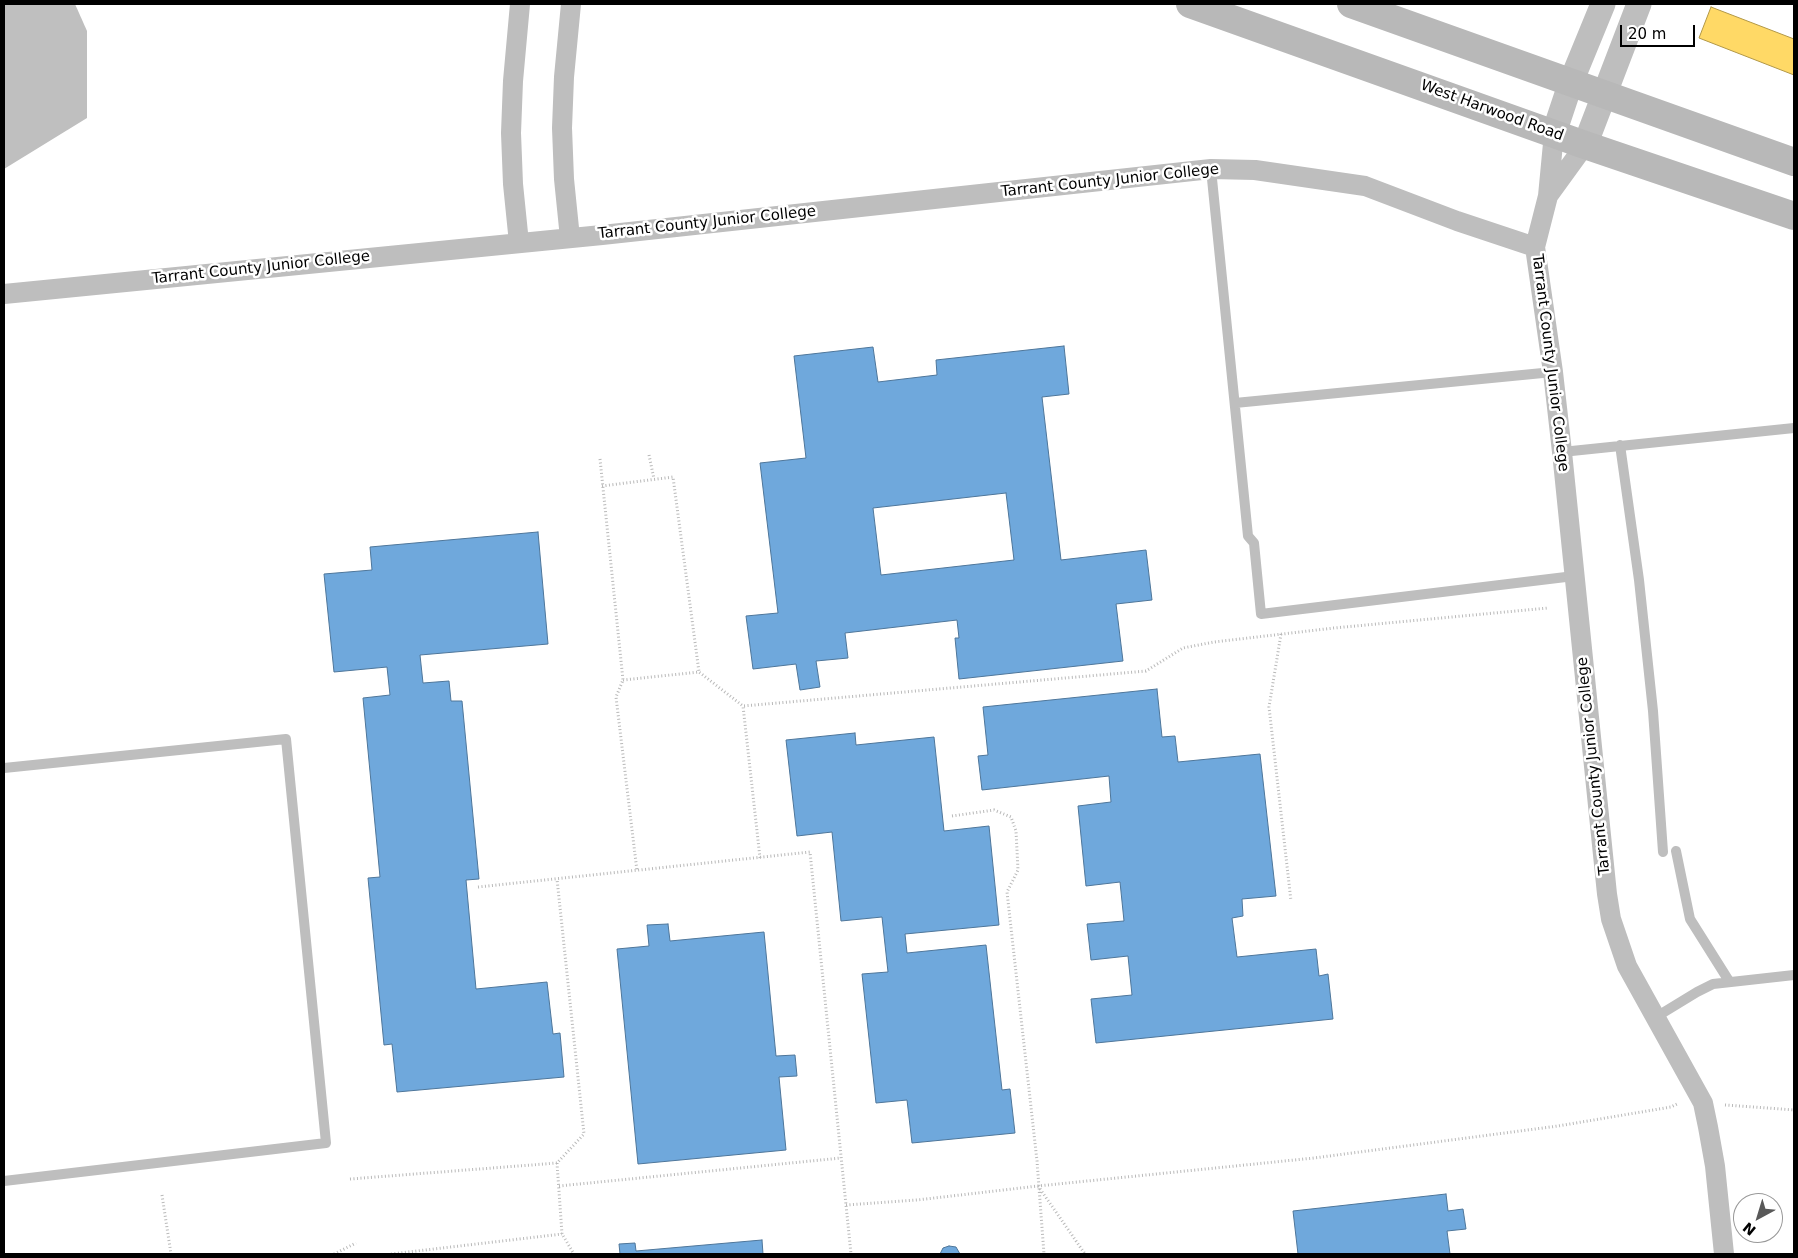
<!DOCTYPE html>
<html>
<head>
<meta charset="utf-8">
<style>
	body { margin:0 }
	#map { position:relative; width:1798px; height:1258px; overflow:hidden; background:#fff; font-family:"DejaVu Sans",sans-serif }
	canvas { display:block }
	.frame { position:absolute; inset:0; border:5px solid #000; pointer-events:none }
	.north { position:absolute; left:1733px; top:1193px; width:50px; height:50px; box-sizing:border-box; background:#fff; border:1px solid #999; border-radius:50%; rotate:219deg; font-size:14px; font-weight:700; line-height:20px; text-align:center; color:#000 }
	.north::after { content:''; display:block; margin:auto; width:18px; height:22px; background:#595959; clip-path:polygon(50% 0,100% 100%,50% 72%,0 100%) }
	.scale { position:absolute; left:1620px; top:25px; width:75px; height:22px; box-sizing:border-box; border:2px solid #000; border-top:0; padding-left:6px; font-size:15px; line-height:18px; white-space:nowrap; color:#000; -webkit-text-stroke:4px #fff; paint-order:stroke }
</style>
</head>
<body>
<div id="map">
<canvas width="1798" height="1258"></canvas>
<div class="frame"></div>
<div class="north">N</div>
<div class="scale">20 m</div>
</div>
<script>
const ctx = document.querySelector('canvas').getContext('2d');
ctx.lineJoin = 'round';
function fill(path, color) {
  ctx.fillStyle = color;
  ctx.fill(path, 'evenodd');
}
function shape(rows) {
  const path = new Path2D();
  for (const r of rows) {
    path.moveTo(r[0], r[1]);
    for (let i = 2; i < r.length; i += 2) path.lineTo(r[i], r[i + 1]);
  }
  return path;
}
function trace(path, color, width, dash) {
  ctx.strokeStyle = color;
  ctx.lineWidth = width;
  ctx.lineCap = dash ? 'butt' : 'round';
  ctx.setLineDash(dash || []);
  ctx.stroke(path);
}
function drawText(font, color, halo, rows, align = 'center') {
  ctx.font = font + ' "DejaVu Sans",sans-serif';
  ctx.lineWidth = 5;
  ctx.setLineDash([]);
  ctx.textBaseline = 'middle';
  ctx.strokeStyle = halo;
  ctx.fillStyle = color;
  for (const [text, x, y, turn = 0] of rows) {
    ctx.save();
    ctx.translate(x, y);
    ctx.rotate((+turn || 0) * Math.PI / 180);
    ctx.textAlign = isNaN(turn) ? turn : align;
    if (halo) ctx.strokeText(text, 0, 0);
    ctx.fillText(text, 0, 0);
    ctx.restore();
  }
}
fill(shape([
	[4,4,75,4,87,31,87,118,4,169]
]), '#bfbfbf');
const homes = shape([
	[1711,7,1794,39,1794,75,1699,38,1711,7]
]);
fill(homes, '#ffd966');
trace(homes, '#b29847', 1);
const schools = shape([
	[1064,346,1069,394,1042,397,1061,560,1146,550,1152,600,1116,604,1123,661,959,679,955,638,959,638,957,620,845,633,848,658,816,661,820,687,800,690,796,664,753,669,746,616,778,613,760,463,806,458,794,356,873,347,878,382,937,375,936,360,1064,346],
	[1006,493,1014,560,881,575,873,508,1006,493],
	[538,532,548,644,420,655,423,683,449,681,451,701,462,701,479,879,466,880,476,989,547,982,553,1034,560,1033,564,1077,397,1092,392,1044,384,1045,368,878,380,877,363,698,390,695,387,667,334,672,324,574,372,570,370,547,538,532],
	[1157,689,1162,737,1175,736,1178,762,1260,754,1276,896,1242,899,1243,916,1232,918,1237,957,1316,949,1319,976,1328,974,1333,1019,1096,1043,1091,999,1132,995,1128,956,1091,960,1087,924,1124,921,1120,882,1086,886,1078,806,1111,802,1109,776,982,790,978,756,988,755,983,707,1157,689],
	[855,733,856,745,934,737,944,831,989,826,999,925,905,934,907,953,986,945,1002,1090,1010,1089,1015,1133,912,1143,907,1100,876,1103,862,974,888,972,882,917,841,921,832,832,797,836,786,740,855,733],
	[668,924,670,941,764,932,776,1056,795,1055,797,1076,779,1077,786,1150,638,1164,617,949,649,946,647,925,668,924],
	[1446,1194,1448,1211,1463,1209,1466,1229,1447,1231,1450,1254,1298,1254,1293,1211,1446,1194],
	[762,1240,763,1254,620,1254,619,1244,635,1243,636,1251,762,1240],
	[949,1246,956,1247,960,1254,940,1254,943,1248,949,1246]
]);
fill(schools, '#6fa8dc');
trace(schools, '#4e769a', 1);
trace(shape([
	[649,455,654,479],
	[600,459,623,680,616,697,637,871],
	[602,486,673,477,699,672],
	[1281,634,1269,707,1291,901],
	[623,680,699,672,743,706],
	[952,816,994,810,1011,817,1016,831,1018,870,1007,892,1037,1161,1044,1254],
	[760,858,743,706,1146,671,1183,648,1214,642,1334,628,1548,608],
	[478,887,810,852,851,1254],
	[1725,1105,1794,1110],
	[557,1163,562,1234,574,1254],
	[350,1179,557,1163,584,1134,557,879],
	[559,1186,841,1158],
	[1038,1186,1085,1254],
	[162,1195,171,1254],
	[846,1205,917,1200,1038,1186,1314,1158,1558,1126,1671,1107,1679,1103],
	[334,1254,356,1243],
	[391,1254,562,1234]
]), '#b9b9b9', 3, [1, 2.5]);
trace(shape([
	[1211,169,1248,536,1254,543,1261,614,1574,576],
	[1235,403,1553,372],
	[1620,445,1639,580,1653,711,1663,852],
	[1562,452,1794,428],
	[4,768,286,739,326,1143,4,1181],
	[1676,851,1690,919,1729,981],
	[1656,1017,1697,992,1713,984,1794,975]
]), '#bebebe', 10);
trace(shape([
	[1554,133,1548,196,1535,247,1553,372,1562,452,1607,894,1611,919,1627,966,1703,1103,1708,1127,1715,1166,1724,1254],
	[1548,196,1585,145],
	[570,238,564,179,562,128,564,77,571,4],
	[519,243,513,184,511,133,513,81,520,4],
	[4,294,602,235,1211,169,1255,170,1365,186,1457,221,1535,247]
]), '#bebebe', 20);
trace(shape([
	[1554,133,1571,82,1603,4],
	[1585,145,1639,4]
]), '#bebebe', 25);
trace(shape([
	[1190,4,1585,145,1794,216],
	[1351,4,1794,162]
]), '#b8b8b8', 28);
drawText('15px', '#000', '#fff', [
	["West Harwood Road",1492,111,20],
	["Tarrant County Junior College",1110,181,-6],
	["Tarrant County Junior College",707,223,-6],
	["Tarrant County Junior College",261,268,-6],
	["Tarrant County Junior College",1550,363,83],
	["Tarrant County Junior College",1594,766,-96]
]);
</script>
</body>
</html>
